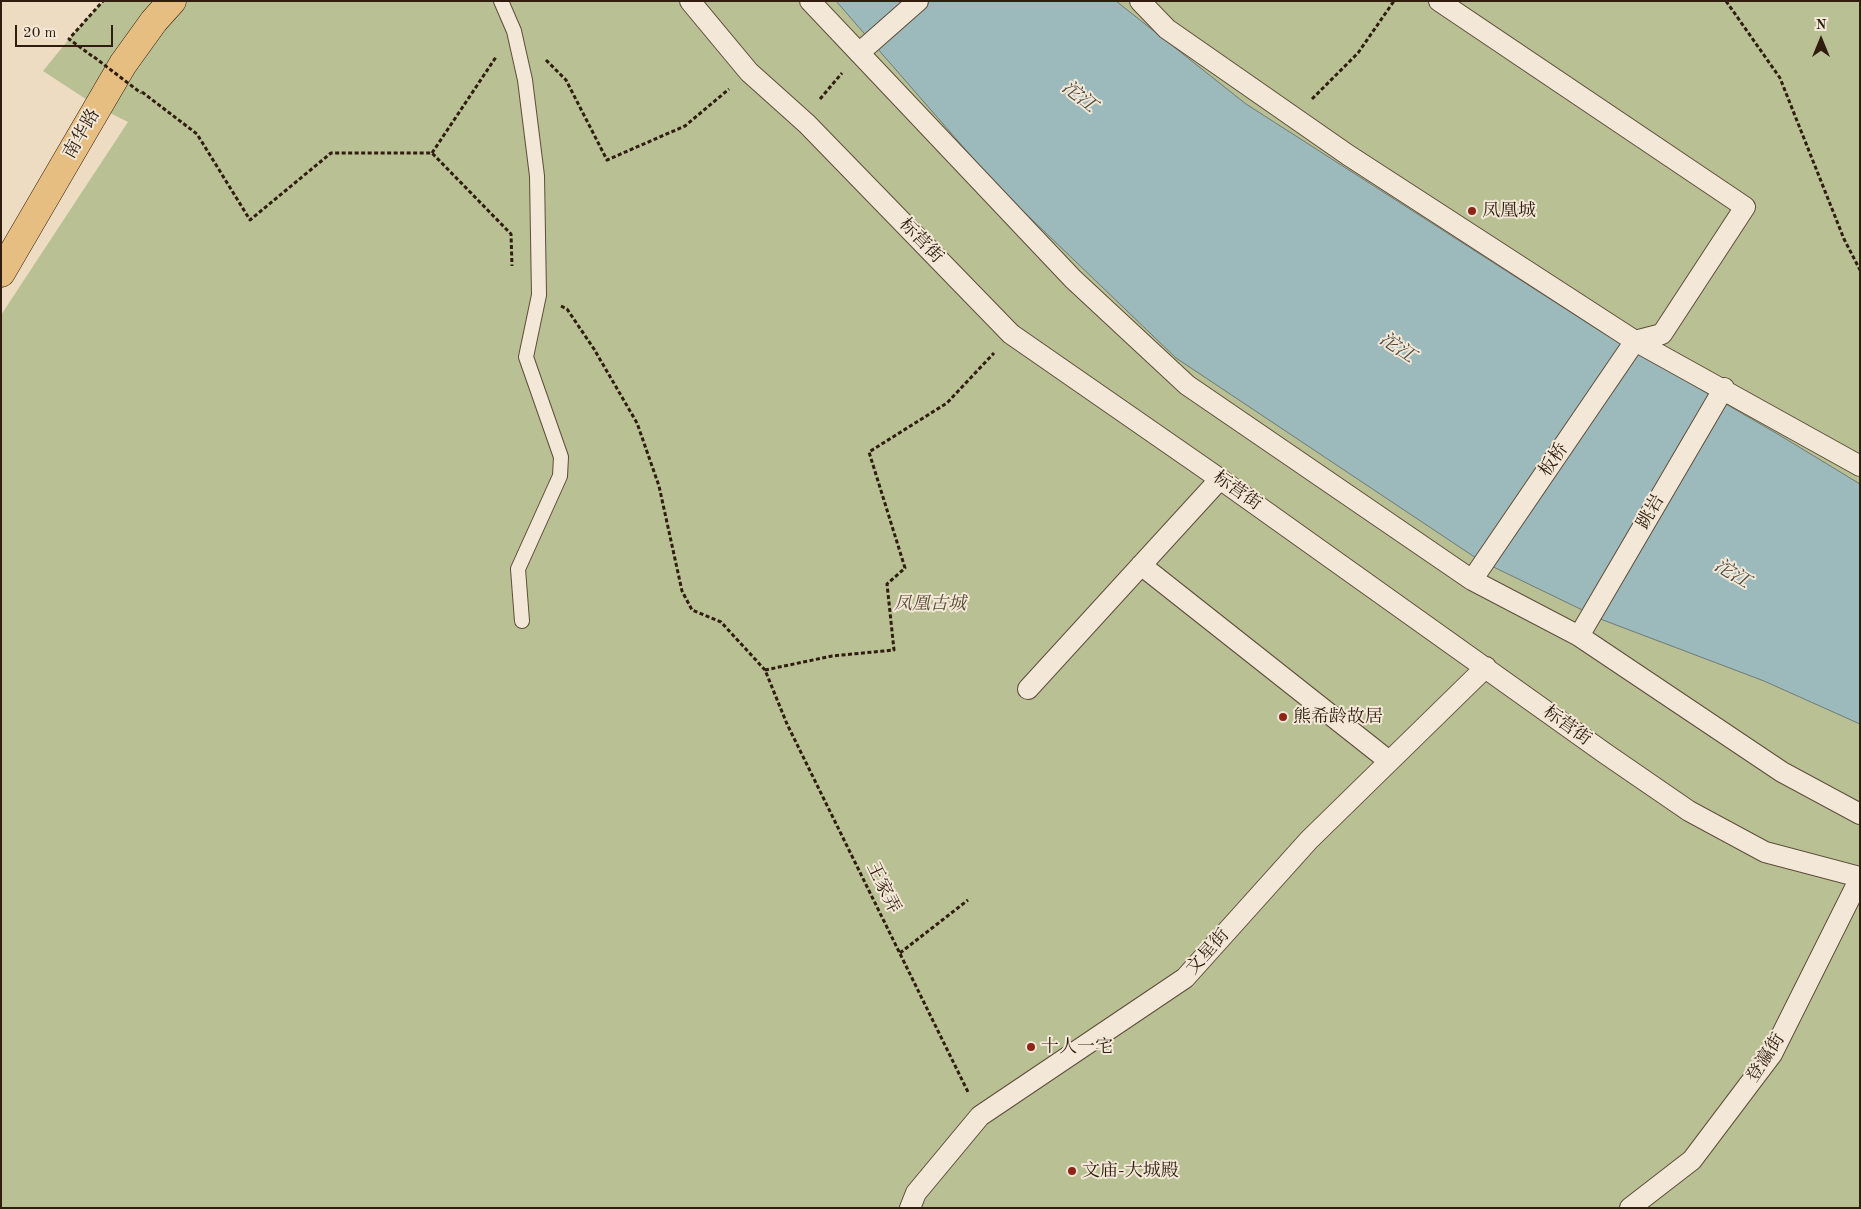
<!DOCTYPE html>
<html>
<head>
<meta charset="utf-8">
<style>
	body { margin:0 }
	#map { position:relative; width:1861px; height:1209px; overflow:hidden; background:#eddcc2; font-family:"Old Standard TT",serif }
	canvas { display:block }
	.frame { position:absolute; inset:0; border:2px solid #301d0e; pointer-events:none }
	.north { position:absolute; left:1796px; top:15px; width:50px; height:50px; -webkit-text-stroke:4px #f3e8d7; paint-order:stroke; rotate:0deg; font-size:14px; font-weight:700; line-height:20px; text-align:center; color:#301d0e }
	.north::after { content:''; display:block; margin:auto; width:18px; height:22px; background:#301d0e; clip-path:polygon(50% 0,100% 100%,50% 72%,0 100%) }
	.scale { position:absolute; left:15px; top:25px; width:98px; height:22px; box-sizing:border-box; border:2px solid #301d0e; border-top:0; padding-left:6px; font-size:15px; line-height:18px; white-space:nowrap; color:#301d0e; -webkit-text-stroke:4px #f3e8d7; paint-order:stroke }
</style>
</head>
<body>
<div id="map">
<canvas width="1861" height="1209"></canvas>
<div class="frame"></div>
<div class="north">N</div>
<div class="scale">20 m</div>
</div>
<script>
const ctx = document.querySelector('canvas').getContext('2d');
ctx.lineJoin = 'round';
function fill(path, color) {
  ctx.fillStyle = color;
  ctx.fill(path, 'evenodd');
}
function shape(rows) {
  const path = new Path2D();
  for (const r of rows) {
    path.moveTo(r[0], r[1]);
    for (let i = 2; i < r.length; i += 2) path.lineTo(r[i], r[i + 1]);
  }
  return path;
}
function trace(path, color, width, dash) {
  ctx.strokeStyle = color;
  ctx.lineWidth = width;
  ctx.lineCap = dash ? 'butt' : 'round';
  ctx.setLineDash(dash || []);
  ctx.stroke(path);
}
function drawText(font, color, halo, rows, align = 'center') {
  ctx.font = font + ' "Old Standard TT","Noto Serif SC",serif';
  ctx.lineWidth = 4;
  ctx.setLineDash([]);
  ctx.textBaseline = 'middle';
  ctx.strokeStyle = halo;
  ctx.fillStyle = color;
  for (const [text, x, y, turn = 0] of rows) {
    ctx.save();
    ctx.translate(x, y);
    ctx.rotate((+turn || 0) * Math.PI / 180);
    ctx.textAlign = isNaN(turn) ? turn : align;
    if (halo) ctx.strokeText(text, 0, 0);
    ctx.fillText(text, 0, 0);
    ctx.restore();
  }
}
fill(shape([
	[103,1,1860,1,1860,1208,1,1208,1,315,128,122,98,107,43,71,69,39]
]), '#b8c094');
const water = shape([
	[836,1,1116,1,1246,104,1600,331,1781,436,1860,484,1860,724,1764,681,1603,620,1479,560,1176,358,998,187,836,1]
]);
fill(water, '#9cb9bc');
trace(water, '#717b76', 1);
const service = shape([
	[501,1,514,31,525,80,537,176,539,295,526,357,561,457,560,476,518,569,522,621]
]);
const pedestrian = shape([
	[690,1,749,72,807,124,1011,334,1220,479,1606,754,1689,811,1765,852,1860,877],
	[810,1,1073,279,1187,385,1472,580,1579,636,1782,772,1860,814],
	[1140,1,1167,29,1348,155,1635,341,1860,466],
	[1439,1,1745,207,1662,334,1635,341,1472,580],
	[859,53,918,1],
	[1141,565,1389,761],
	[1579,636,1724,388],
	[1028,689,1220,479],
	[910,1208,916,1193,980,1116,1185,978,1309,840,1486,667],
	[1630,1208,1692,1160,1772,1054,1860,878]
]);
const primary = shape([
	[1,273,123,64,154,21,172,1]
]);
trace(service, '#5f4d3b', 16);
trace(pedestrian, '#5f4d3b', 22);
trace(primary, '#301d0e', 29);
trace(shape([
	[1726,1,1780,78,1844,239,1860,270],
	[92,56,69,39,103,1],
	[546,60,566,80,607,160,685,126,729,89],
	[142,92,197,134,250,220,331,153,432,153,511,234,512,266],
	[820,99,842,73],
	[1312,99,1358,53,1394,1],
	[432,153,496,57],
	[561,306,567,309,594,349,637,423,659,486,682,591,692,610,721,622,765,670,787,724,968,1092],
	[765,670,832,656,894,650,887,584,905,568,869,452,947,403,994,353],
	[900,953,968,900]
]), '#301d0e', 3, [4, 2.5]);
trace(service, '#f3e8d7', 14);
trace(pedestrian, '#f3e8d7', 20);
trace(primary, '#e6be81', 28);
trace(shape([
	[94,57,141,93]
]), '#301d0e', 3, [4, 2.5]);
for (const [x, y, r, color] of [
	[1472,211,5,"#8f2418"],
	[1283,717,5,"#8f2418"],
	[1031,1047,5,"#8f2418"],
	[1072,1171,5,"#8f2418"]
]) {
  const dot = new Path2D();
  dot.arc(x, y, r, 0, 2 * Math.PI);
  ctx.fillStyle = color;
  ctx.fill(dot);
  trace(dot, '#f3e8d7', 2);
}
drawText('18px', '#301d0e', '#f3e8d7', [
	["南华路",82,134,-60],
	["标营街",921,241,46],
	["板桥",1554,460,-56],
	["标营街",1237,491,35],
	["跳岩",1651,512,-60],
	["标营街",1567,726,36],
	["王家弄",883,888,64],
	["文星街",1208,952,-48],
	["登瀛街",1766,1058,-57]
]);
drawText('18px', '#301d0e', '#f3e8d7', [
	["凤凰城",1482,211],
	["熊希龄故居",1293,717],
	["十人一宅",1041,1047],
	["文庙-大城殿",1082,1171]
], 'left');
drawText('italic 18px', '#594e36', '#f3e8d7', [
	["凤凰古城",930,604]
]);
drawText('italic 19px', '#504c42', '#f3e8d7', [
	["沱江",1079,97,39],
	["沱江",1397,348,34],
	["沱江",1732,574,32]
]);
</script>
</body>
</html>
